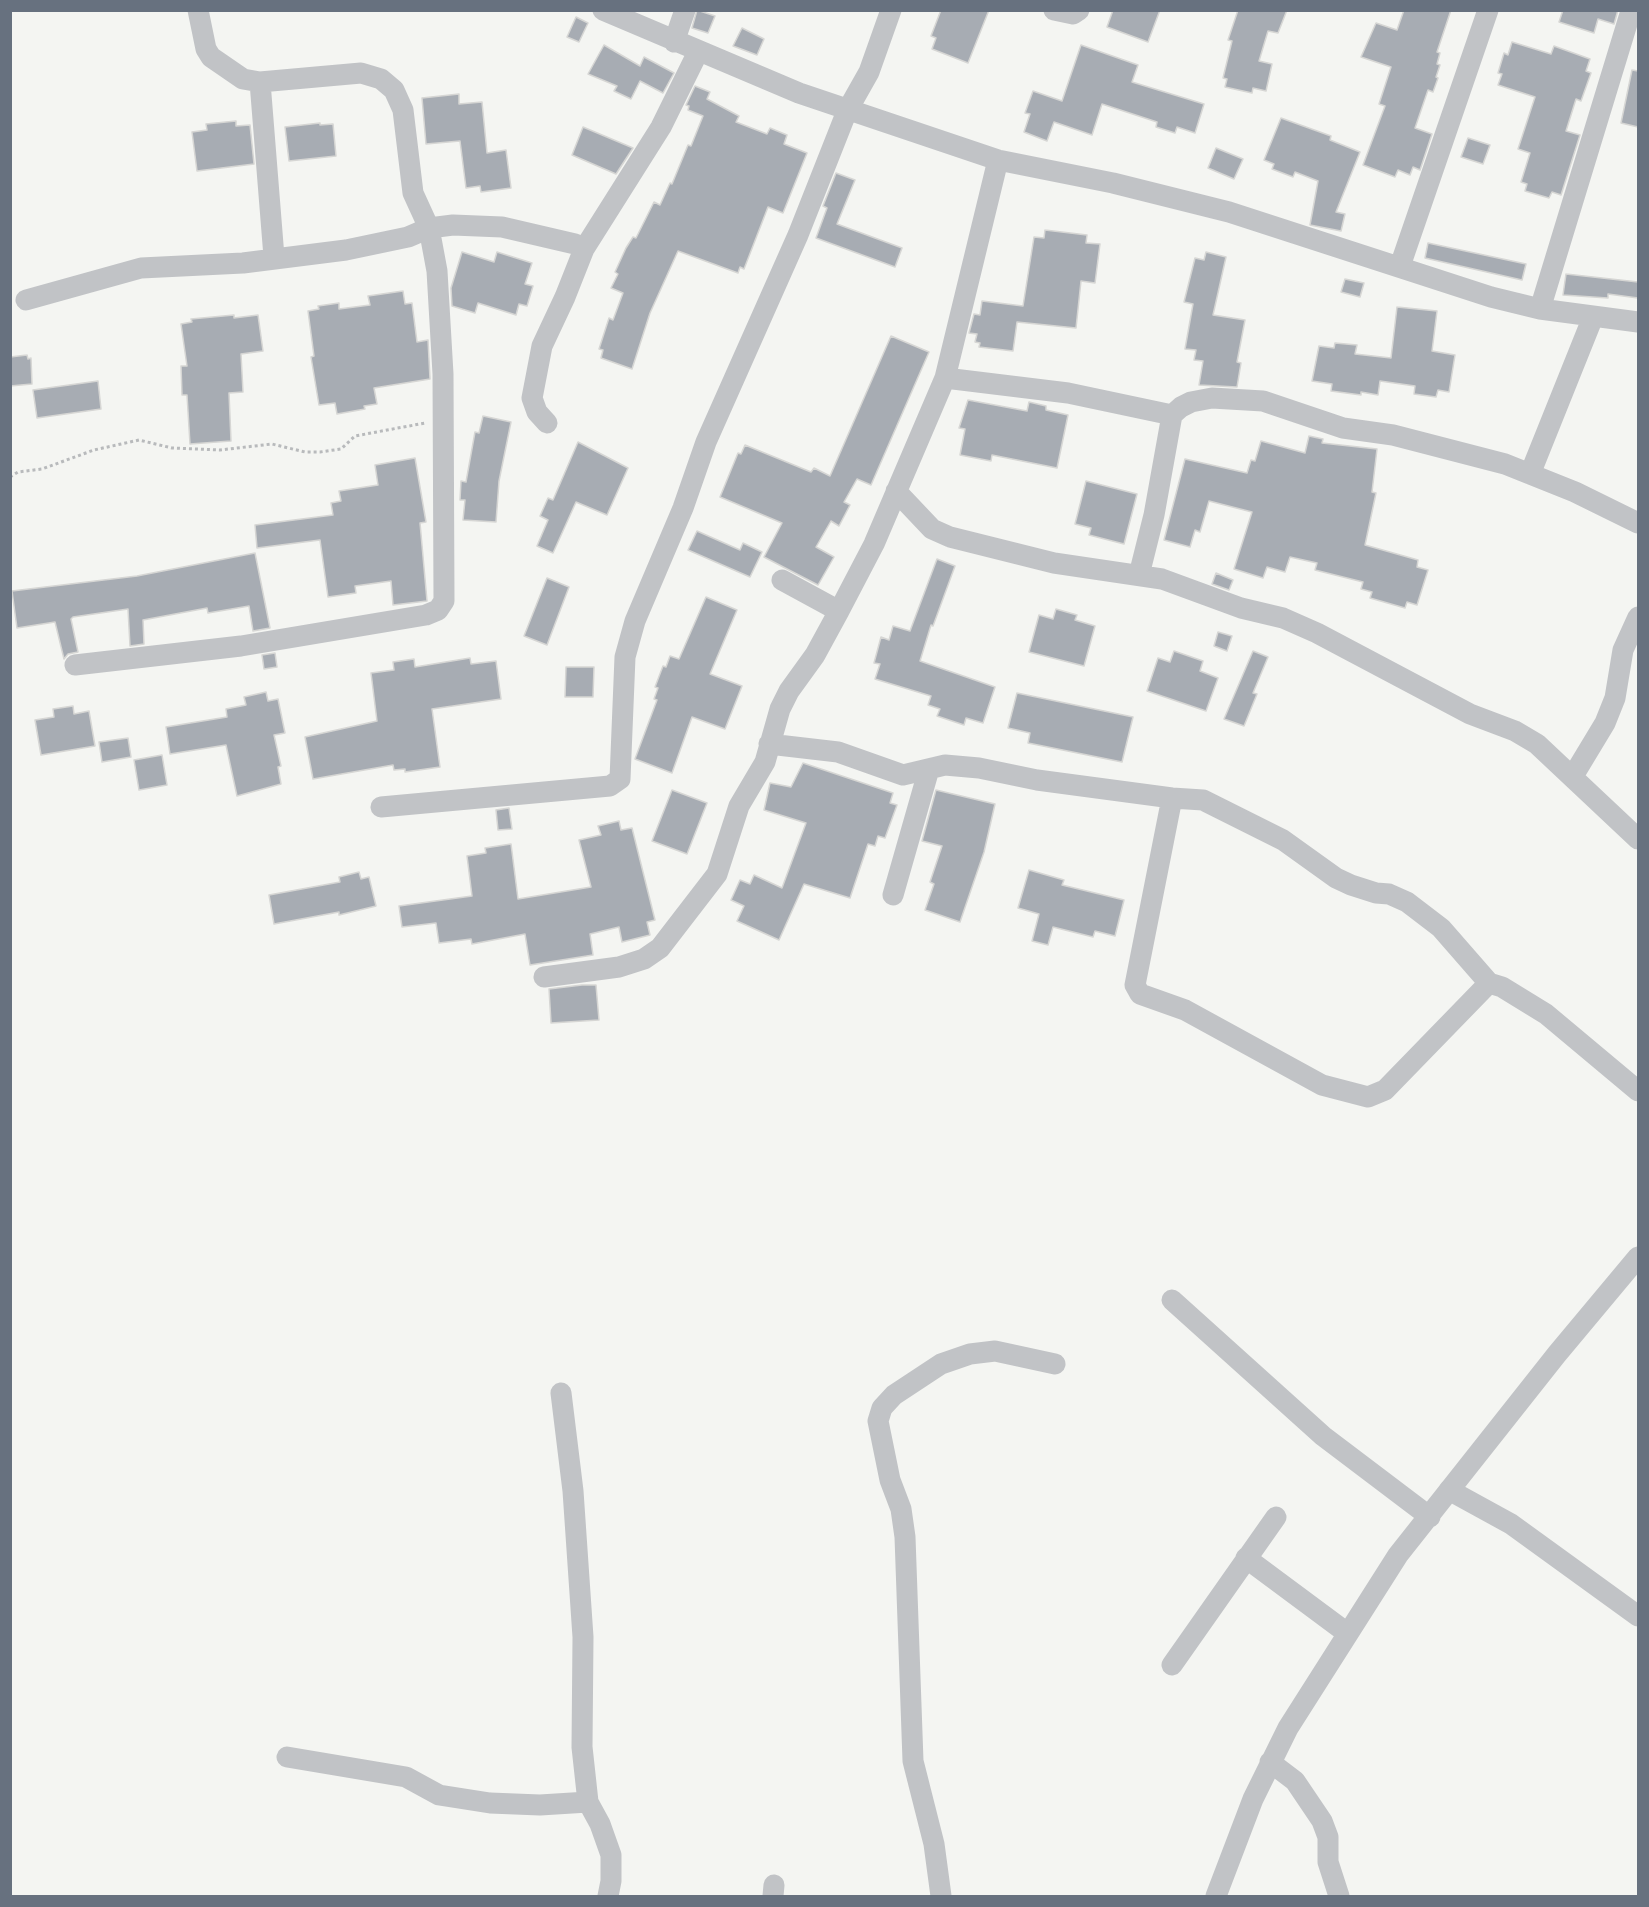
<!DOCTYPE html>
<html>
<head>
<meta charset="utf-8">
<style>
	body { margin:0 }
	#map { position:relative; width:1649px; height:1907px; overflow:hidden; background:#f4f5f2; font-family:"DejaVu Sans",sans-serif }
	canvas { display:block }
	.frame { position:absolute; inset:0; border:12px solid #67717f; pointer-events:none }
</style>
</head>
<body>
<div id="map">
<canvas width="1649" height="1907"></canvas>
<div class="frame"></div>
</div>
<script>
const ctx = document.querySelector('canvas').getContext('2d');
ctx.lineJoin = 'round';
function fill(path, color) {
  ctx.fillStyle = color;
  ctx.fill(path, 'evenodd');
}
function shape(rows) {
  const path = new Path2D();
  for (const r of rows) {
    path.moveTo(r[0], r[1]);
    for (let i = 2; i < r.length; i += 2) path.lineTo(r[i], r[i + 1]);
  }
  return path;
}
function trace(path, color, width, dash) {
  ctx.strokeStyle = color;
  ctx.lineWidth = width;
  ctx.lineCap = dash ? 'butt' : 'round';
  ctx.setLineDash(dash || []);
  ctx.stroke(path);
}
const building = shape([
	[697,10,715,16,708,33,692,28,697,10],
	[941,10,989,10,968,63,932,49,936,38,931,36,941,10],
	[1113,10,1160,10,1148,42,1107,27,1113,10],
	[1238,10,1287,10,1278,33,1268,31,1259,61,1272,64,1266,91,1253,88,1252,93,1225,87,1227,79,1223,78,1232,41,1228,40,1238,10],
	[1404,10,1451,10,1437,52,1440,53,1437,64,1440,65,1436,77,1438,78,1433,92,1428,90,1415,128,1432,134,1420,170,1413,167,1410,175,1398,170,1395,177,1363,165,1385,106,1379,104,1391,67,1361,57,1376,23,1397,30,1404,10],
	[1563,10,1618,10,1614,24,1598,19,1594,33,1559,22,1563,10],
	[576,17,588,23,579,42,567,37,576,17],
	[742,28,764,39,757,55,733,46,742,28],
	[1512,42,1551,54,1554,46,1590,59,1586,71,1591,73,1581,101,1576,99,1566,131,1580,135,1561,195,1552,192,1549,198,1525,191,1527,184,1521,182,1530,153,1518,149,1535,97,1498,85,1502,74,1498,73,1504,53,1508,55,1512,42],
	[604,45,640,66,644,57,674,73,663,93,640,81,631,99,614,91,617,86,588,74,604,45],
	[1081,45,1138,65,1132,82,1204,104,1195,133,1177,127,1175,133,1156,127,1157,122,1102,104,1092,135,1054,122,1047,141,1024,132,1030,114,1025,113,1033,91,1062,101,1081,45],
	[1632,70,1638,71,1638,127,1621,123,1632,70],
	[695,86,710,92,707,99,739,116,736,122,767,134,770,128,787,135,784,144,807,153,783,213,768,207,744,269,740,267,738,273,678,251,650,313,632,369,601,358,603,350,599,349,609,318,613,320,623,293,611,288,618,274,615,272,626,248,633,237,636,238,654,202,660,205,670,183,672,184,688,145,691,146,703,116,688,110,689,106,686,105,695,86],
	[459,94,459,104,482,102,487,153,506,150,511,188,481,192,480,186,466,188,460,141,426,144,422,98,459,94],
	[1281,118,1331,136,1330,140,1360,152,1336,212,1345,214,1341,231,1310,225,1318,181,1295,172,1293,177,1272,169,1274,164,1264,160,1281,118],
	[236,121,236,126,250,125,254,164,197,171,192,132,207,130,206,124,236,121],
	[320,123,320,125,333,124,336,156,289,161,285,127,320,123],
	[583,127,633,148,616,174,572,155,583,127],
	[1468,138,1490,145,1483,164,1461,157,1468,138],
	[1216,148,1243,159,1234,179,1208,168,1216,148],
	[836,173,855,180,837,224,902,248,895,267,816,238,827,208,823,206,836,173],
	[1045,230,1087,235,1086,243,1100,244,1095,283,1081,281,1076,328,1017,322,1013,351,979,347,980,343,975,342,977,334,969,333,974,314,980,315,982,301,1023,306,1034,237,1044,238,1045,230],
	[1428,243,1526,264,1522,280,1425,258,1428,243],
	[462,252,494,262,497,252,532,263,525,284,533,286,527,306,519,304,516,315,478,303,475,313,452,306,451,288,462,252],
	[1206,252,1226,257,1213,315,1245,320,1237,362,1241,363,1237,387,1199,385,1203,361,1194,360,1196,350,1185,349,1193,304,1184,302,1195,258,1204,260,1206,252],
	[1566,274,1638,282,1638,298,1608,294,1608,298,1563,295,1566,274],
	[1345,279,1364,283,1360,297,1341,292,1345,279],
	[403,291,405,304,412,303,417,342,428,340,430,379,374,388,377,404,364,406,365,409,337,414,335,403,319,405,311,357,314,356,308,311,319,309,318,306,339,303,339,309,370,305,368,296,403,291],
	[1397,307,1437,311,1432,351,1455,355,1449,392,1438,390,1436,397,1414,394,1415,386,1380,381,1378,395,1361,392,1361,395,1331,391,1332,384,1312,381,1319,346,1334,348,1335,343,1357,345,1355,354,1391,358,1397,307],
	[234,315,234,318,258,315,263,351,241,354,243,392,229,393,231,441,190,444,187,395,182,395,181,366,187,366,181,324,192,322,191,319,234,315],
	[891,336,929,352,871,485,857,479,844,502,850,505,839,526,831,521,816,547,834,557,818,585,764,557,782,523,720,497,738,453,741,454,745,445,811,472,814,468,830,476,891,336],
	[27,355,28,359,31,358,32,384,10,386,10,357,27,355],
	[98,381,101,409,37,418,33,390,98,381],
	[968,400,1027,411,1029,402,1046,406,1046,410,1068,415,1057,468,992,455,991,461,960,455,965,429,959,428,968,400],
	[483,416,511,422,499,481,496,522,463,520,465,500,460,500,461,481,466,482,475,432,479,433,483,416],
	[1309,436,1323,439,1322,443,1377,449,1372,492,1376,493,1365,545,1418,560,1417,567,1428,570,1417,605,1407,602,1405,608,1370,598,1372,592,1361,589,1363,582,1315,570,1317,563,1290,557,1285,572,1267,567,1263,578,1234,569,1252,512,1209,501,1200,532,1195,530,1190,547,1164,540,1185,459,1247,473,1251,460,1255,461,1261,441,1305,453,1309,436],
	[578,442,628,468,607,515,576,502,553,553,537,546,548,520,540,516,548,498,553,500,578,442],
	[415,458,426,522,420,523,427,601,393,605,391,581,355,586,356,593,328,597,320,540,257,548,255,525,333,515,331,503,341,501,339,491,378,485,375,465,415,458],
	[1086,481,1137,494,1124,544,1089,535,1091,528,1075,524,1086,481],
	[697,531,740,550,743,543,762,552,750,577,688,550,697,531],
	[255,553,270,628,253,631,249,606,208,613,207,608,143,620,144,644,130,646,128,609,73,617,71,619,78,652,68,654,64,659,55,622,17,628,12,591,137,576,255,553],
	[937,559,955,566,933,626,931,625,920,661,995,687,983,723,966,718,964,725,937,716,940,709,928,705,931,696,875,679,880,664,874,663,881,637,889,640,893,626,910,631,937,559],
	[1216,573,1233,580,1229,590,1212,584,1216,573],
	[547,578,569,587,547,645,524,636,547,578],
	[706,597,737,610,710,674,742,686,725,729,692,717,672,773,635,759,657,700,654,699,658,688,655,687,663,666,666,667,670,656,679,659,706,597],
	[1056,609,1077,615,1075,620,1095,626,1084,666,1029,652,1039,615,1053,619,1056,609],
	[1218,632,1232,636,1227,651,1214,646,1218,632],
	[1174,651,1203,661,1200,671,1218,678,1206,711,1147,691,1158,658,1170,662,1174,651],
	[1253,651,1268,657,1253,693,1257,694,1244,726,1224,719,1253,651],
	[275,653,277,667,264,669,262,655,275,653],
	[470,658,471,664,496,661,501,699,432,709,440,767,405,772,405,769,394,770,393,765,313,779,305,737,377,721,371,673,394,670,393,662,414,659,415,667,470,658],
	[566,667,594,667,593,697,565,697,566,667],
	[266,692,268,701,278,699,285,733,274,735,281,766,278,767,281,784,237,796,226,745,170,754,166,727,227,717,226,709,246,705,244,697,266,692],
	[1017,693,1133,717,1122,762,1028,743,1030,733,1008,728,1017,693],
	[73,706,74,714,89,711,95,746,41,755,35,720,54,717,53,709,73,706],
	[128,738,131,757,102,762,99,742,128,738],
	[162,755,167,785,139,790,134,760,162,755],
	[803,763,893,793,890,803,897,805,885,838,878,836,875,846,868,844,850,898,804,884,779,940,737,921,744,906,731,900,740,880,750,884,754,875,782,888,806,823,764,810,770,783,791,787,803,763],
	[672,790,707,803,687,854,652,841,672,790],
	[936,790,995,804,984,852,960,922,925,910,934,884,930,882,942,846,922,841,936,790],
	[509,808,512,829,498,830,496,810,509,808],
	[619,821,621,830,632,828,655,920,647,922,650,935,622,942,619,927,590,934,593,955,530,965,525,934,472,944,471,939,439,943,436,923,402,927,399,906,472,896,467,856,486,853,485,848,511,844,518,899,591,887,579,840,601,835,598,826,619,821],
	[1029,870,1064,880,1062,885,1124,900,1115,936,1095,931,1093,937,1053,927,1048,945,1032,941,1039,914,1018,908,1029,870],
	[359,872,361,879,369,877,376,906,339,915,339,912,274,924,269,895,340,882,339,877,359,872],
	[582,985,596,985,599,1020,551,1023,549,989,582,985]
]);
fill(building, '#a7acb3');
trace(building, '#d6d6d4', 1.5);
trace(shape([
	[10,477,18,472,42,469,94,450,139,440,172,448,220,450,272,444,305,452,320,452,341,449,355,436,425,423]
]), '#b8babc', 3, [3, 3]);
trace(shape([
	[603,10,799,93,998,160,1113,183,1229,212,1491,297,1540,309,1638,322],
	[1054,10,1073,14,1079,10],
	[674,42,685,10],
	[260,82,274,257],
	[1400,266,1488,10],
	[26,300,141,268,243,263,346,250,408,237,429,228,453,225,502,227,575,244,584,249],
	[1540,309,1630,14],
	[945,378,1068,393,1172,415],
	[547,423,537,412,532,398,542,346,565,297,584,249,661,127,698,52],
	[1530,474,1593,317],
	[896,491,932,529,950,537,1054,563,1162,579,1241,608,1283,618,1317,633,1470,714,1515,731,1537,744,1638,839],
	[1139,575,1154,515,1172,415,1181,407,1191,402,1212,398,1263,401,1343,428,1393,435,1505,464,1575,492,1638,523],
	[839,611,874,544,945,378,998,160],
	[75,665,241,646,426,615,438,610,444,601,443,374,437,271,429,228,413,193,403,110,394,90,381,79,361,73,260,82,243,79,211,57,206,49,198,10],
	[769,744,838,752,903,775,945,765,979,768,1037,780,1172,798,1203,800,1283,840,1336,878,1351,885,1376,893,1389,894,1407,902,1441,928,1489,983,1502,987,1546,1014,1638,1091],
	[1573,776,1605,723,1615,698,1623,650,1638,617],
	[1172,798,1135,985,1140,994,1185,1010,1322,1085,1368,1097,1385,1090,1489,983],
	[381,807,610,786,620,779,625,657,635,621,683,508,706,442,798,235,847,111,869,72,891,10],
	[893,895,929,769],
	[544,977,619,967,644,959,660,948,717,874,739,806,765,762,780,709,789,691,815,655,839,611,782,580],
	[1172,1300,1323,1436,1430,1517],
	[561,1393,573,1491,583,1637,582,1747,588,1802,600,1824,611,1855,611,1881,608,1896],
	[1449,1490,1511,1524,1638,1616],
	[1246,1558,1347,1633],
	[1172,1665,1276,1517],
	[287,1757,406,1777,439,1795,490,1803,540,1805,588,1802],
	[1270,1762,1295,1781,1322,1821,1328,1837,1328,1862,1339,1896],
	[773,1896,774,1885],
	[941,1896,934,1844,913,1761,905,1537,901,1509,890,1480,878,1421,882,1408,894,1395,941,1364,970,1354,995,1351,1055,1364],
	[1216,1896,1253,1799,1288,1728,1398,1555,1557,1354,1638,1257]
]), '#c1c3c6', 21);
</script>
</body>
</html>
